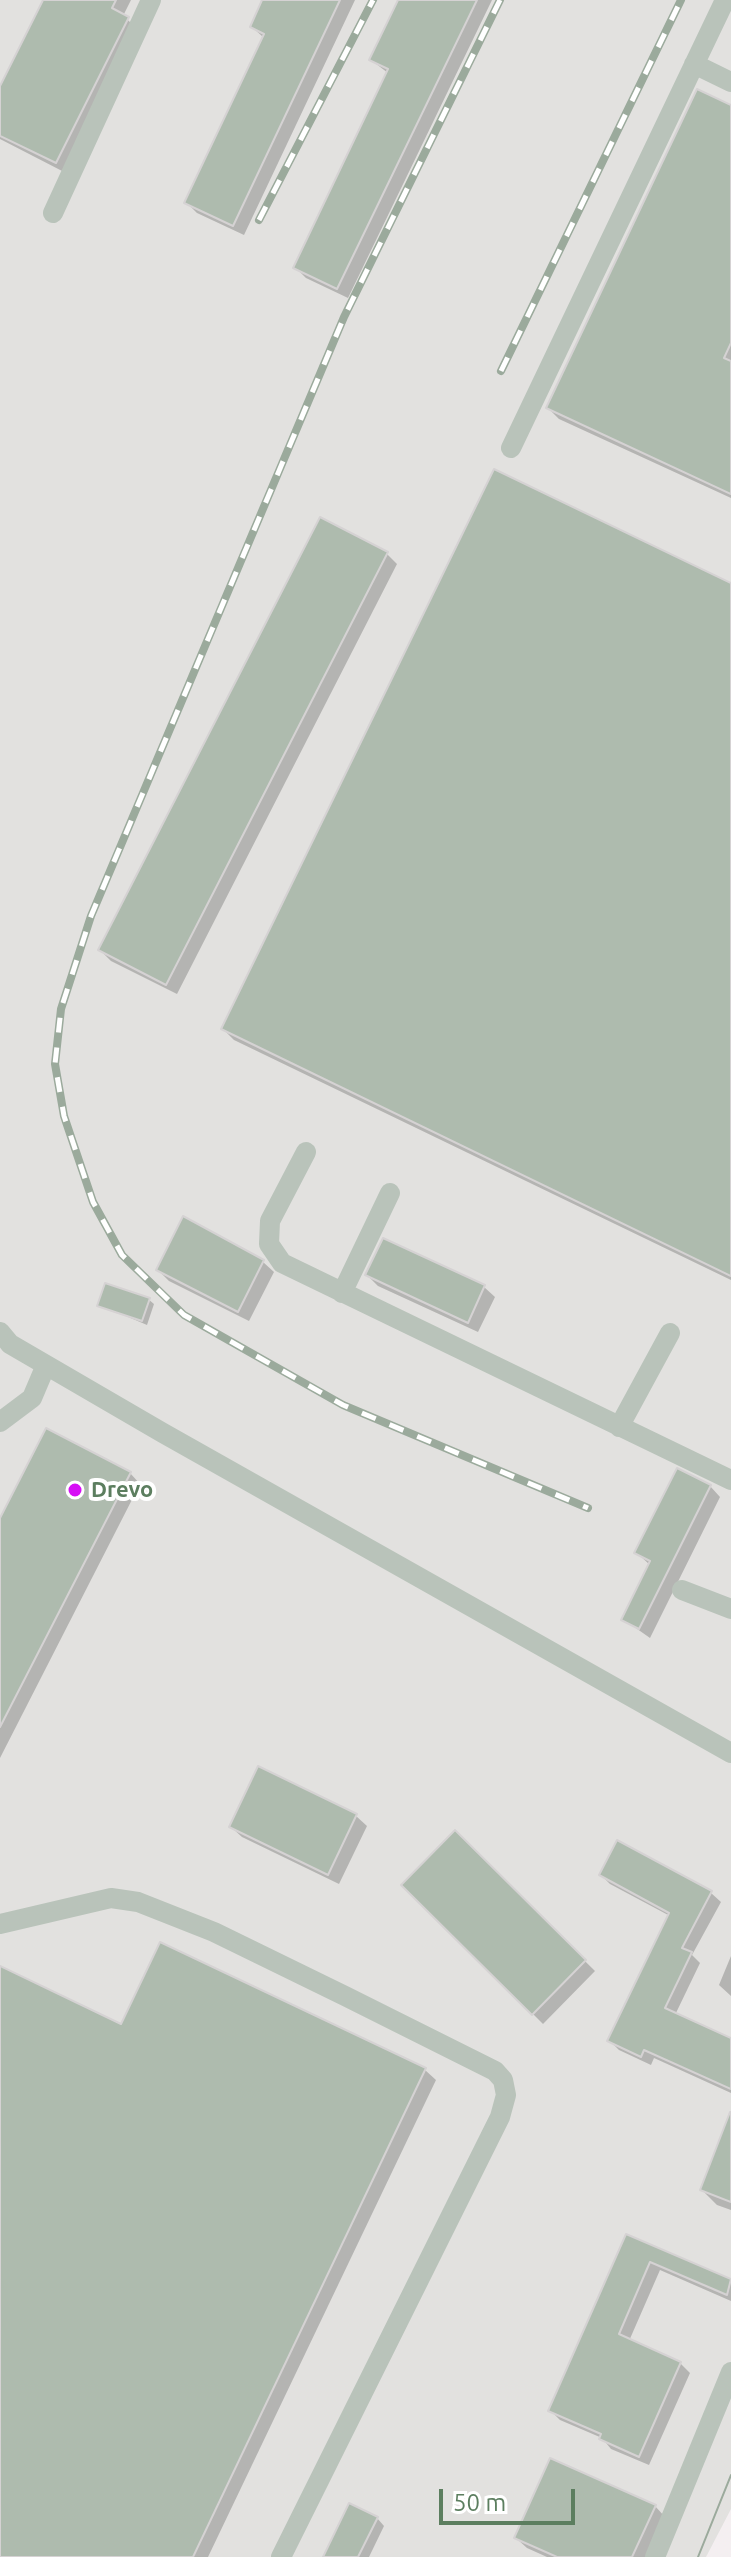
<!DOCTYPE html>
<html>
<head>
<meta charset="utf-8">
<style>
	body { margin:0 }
	#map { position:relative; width:731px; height:2557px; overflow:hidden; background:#f4eff1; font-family:Ubuntu,sans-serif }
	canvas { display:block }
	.scale { position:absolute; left:439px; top:2489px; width:136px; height:36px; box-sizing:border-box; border:4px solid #5c7e5f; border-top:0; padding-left:10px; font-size:24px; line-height:28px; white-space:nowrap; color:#5c7e5f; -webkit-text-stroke:6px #fff; paint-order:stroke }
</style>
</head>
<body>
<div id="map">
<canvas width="731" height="2557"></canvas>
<div class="scale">50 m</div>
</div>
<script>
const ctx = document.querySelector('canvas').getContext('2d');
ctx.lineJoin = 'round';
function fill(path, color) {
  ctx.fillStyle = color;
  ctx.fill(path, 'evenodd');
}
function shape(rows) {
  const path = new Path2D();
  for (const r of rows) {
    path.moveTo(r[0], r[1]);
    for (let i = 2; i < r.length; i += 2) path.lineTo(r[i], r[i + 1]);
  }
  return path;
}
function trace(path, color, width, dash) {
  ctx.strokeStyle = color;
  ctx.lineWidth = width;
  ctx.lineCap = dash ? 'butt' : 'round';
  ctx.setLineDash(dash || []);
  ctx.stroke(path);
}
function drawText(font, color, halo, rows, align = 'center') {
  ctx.font = font + ' Ubuntu,sans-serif';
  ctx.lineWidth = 8;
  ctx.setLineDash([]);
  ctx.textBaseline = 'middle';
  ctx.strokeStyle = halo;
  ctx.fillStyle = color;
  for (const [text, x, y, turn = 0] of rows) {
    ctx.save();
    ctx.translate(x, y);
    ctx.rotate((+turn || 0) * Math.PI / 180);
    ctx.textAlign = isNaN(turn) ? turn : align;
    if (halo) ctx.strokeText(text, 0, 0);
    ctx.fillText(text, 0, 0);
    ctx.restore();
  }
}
fill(shape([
	[0,0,731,0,731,2509,706,2557,0,2557]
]), '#e2e1df');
fill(shape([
	[46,0,131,0,123,16,138,29,66,173,0,139,0,90],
	[265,0,355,0,244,235,197,213,187,203,263,37,252,27],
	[400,0,492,0,348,298,306,278,295,267,388,73,371,60],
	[731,107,731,498,559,419,548,408],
	[387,554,397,564,177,994,111,961,100,950],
	[731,586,731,1280,234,1040,223,1029],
	[263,1262,274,1272,249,1321,169,1281,158,1270],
	[367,1275,484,1287,495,1297,478,1332,378,1286],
	[148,1299,154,1304,147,1325,100,1305],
	[130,1473,140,1484,0,1758,0,1522],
	[710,1486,720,1497,650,1638,623,1619,650,1565,637,1553],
	[259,1769,356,1816,367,1826,339,1884,242,1837,231,1827],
	[455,1833,595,1971,543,2024,404,1885],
	[618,1843,711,1893,721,1902,692,1955,700,1963,675,2015,731,2040,731,2093,654,2058,651,2065,619,2050,609,2040,670,1916,610,1884,601,1875],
	[731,1956,731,1996,719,1985],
	[0,1968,122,2026,425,2070,436,2080,208,2557,0,2557],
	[731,2116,731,2210,717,2205,702,2190],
	[627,2236,731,2281,731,2301,660,2270,629,2341,680,2363,690,2373,649,2465,611,2449,602,2438,560,2420,550,2410],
	[655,2506,665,2517,647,2557,547,2557,527,2548,516,2538],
	[377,2518,384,2526,369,2557,325,2557]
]), '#0003');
const building = shape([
	[43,0,116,0,112,8,129,17,56,163,0,136,0,86,43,0],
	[262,0,340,0,233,226,184,203,264,34,250,27,262,0],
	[398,0,477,0,337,289,293,268,388,69,369,60,398,0],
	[697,89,731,105,731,343,724,358,731,361,731,494,546,408,697,89],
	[494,469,731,583,731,1276,221,1029,494,469],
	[320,517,388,552,166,985,98,950,320,517],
	[183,1216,264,1260,238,1312,156,1270,183,1216],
	[383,1238,485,1285,468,1323,365,1275,383,1238],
	[105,1283,150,1298,142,1321,97,1306,105,1283],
	[46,1428,131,1472,0,1727,0,1518,46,1428],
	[677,1468,711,1485,639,1629,621,1620,650,1561,634,1553,677,1468],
	[258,1766,357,1814,328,1875,229,1827,258,1766],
	[455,1830,586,1960,532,2015,401,1885,455,1830],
	[617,1840,712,1891,682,1948,692,1952,665,2008,731,2038,731,2089,644,2050,641,2057,607,2041,669,1913,599,1875,617,1840],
	[160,1942,426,2068,193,2557,0,2557,0,1966,121,2024,160,1942],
	[730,2112,731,2112,731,2202,700,2190,730,2112],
	[626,2234,731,2279,727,2295,650,2262,619,2334,681,2362,639,2457,599,2439,601,2434,548,2411,626,2234],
	[550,2458,656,2505,632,2557,557,2557,514,2538,550,2458],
	[349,2503,378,2517,358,2557,323,2557,349,2503]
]);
fill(building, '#aebbae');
trace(building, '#d5d2d3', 2);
trace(shape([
	[694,64,731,82],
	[53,213,151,0],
	[511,448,725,0],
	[306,1152,270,1221,269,1244,282,1263,731,1480],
	[342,1293,390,1193],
	[0,1332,10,1344,163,1433,731,1753],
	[0,1422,32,1398,46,1365],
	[619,1427,670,1333],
	[682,1590,731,1609],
	[0,1924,111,1898,138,1902,214,1932,345,1996,495,2071,503,2080,506,2095,500,2117,281,2557],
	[655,2557,731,2372]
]), '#b9c3ba', 20);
trace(shape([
	[698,2557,731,2475]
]), '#9baa9c', 2);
const rail = shape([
	[500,0,344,317,91,916,61,1009,55,1064,64,1116,93,1202,122,1255,184,1315,343,1405,588,1508],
	[259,220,373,0],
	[501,371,681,0]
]);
trace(rail, '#9baa9c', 8);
trace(rail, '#fff', 5, [15]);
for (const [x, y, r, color] of [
	[75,1490,8,"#d60ef5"]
]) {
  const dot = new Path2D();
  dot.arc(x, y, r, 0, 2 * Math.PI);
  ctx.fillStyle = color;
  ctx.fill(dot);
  trace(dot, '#fff', 3);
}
drawText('bold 22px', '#5c7e5f', '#fff', [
	["Drevo",91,1490]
], 'left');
</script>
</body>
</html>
